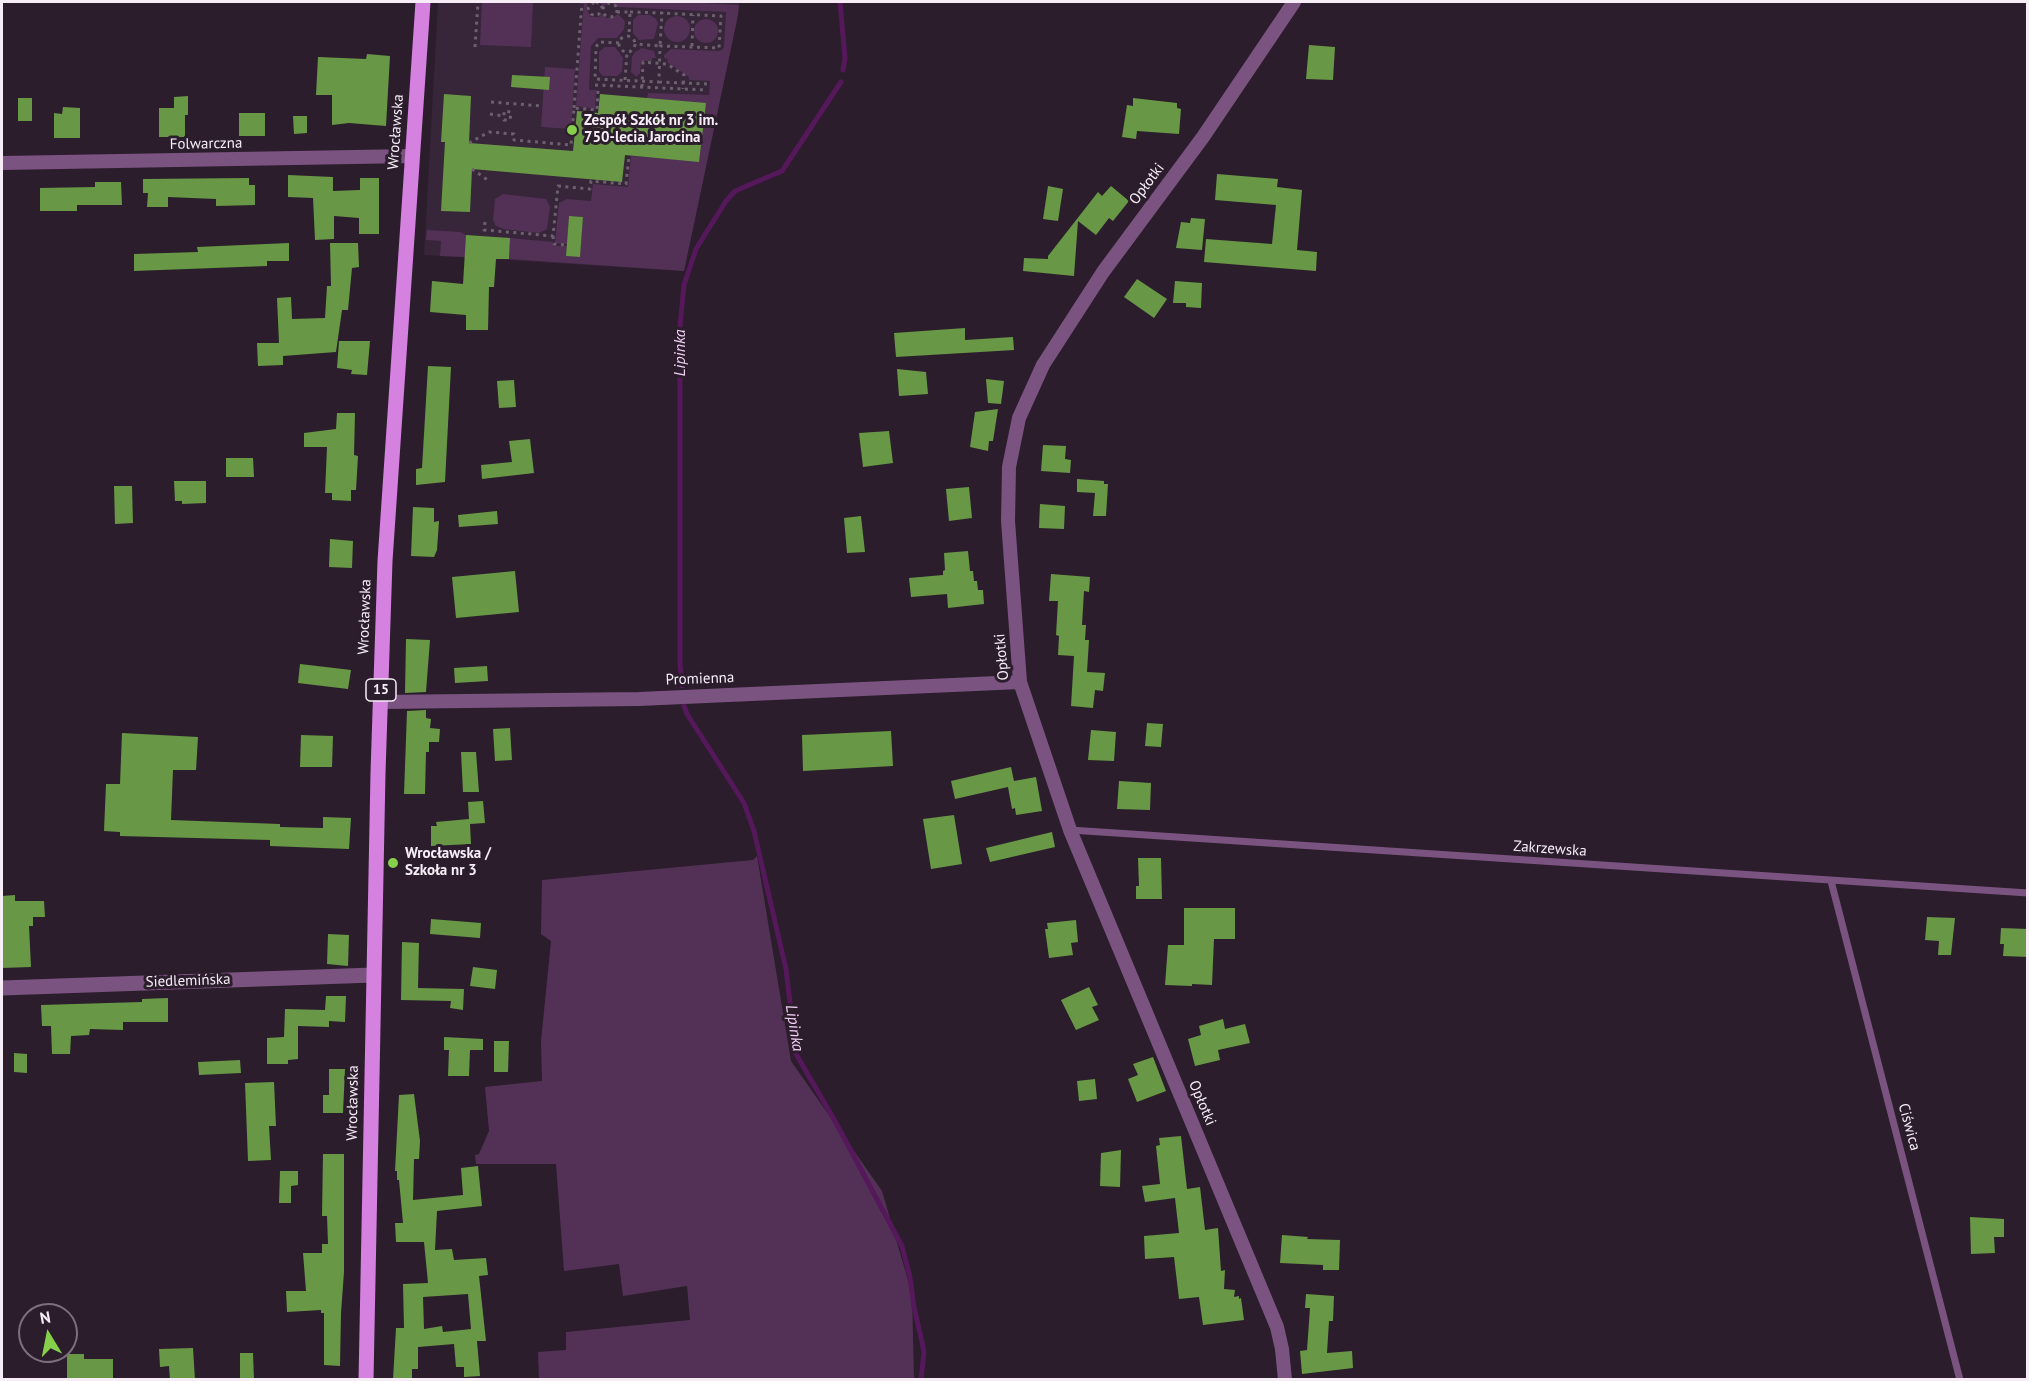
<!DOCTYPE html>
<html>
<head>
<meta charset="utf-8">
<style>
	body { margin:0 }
	#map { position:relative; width:2029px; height:1381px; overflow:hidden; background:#2b1d2c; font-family:"PT Sans",sans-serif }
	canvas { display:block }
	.frame { position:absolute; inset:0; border:3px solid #f6edf7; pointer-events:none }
	.north { position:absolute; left:18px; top:1303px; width:60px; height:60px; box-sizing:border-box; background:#2b1d2c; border:2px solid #7c707d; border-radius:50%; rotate:350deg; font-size:16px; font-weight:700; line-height:24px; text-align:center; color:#f6edf7 }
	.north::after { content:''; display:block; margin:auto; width:21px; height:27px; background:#86cf4b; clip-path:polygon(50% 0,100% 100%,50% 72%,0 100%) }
</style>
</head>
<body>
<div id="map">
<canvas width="2029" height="1381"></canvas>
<div class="frame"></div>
<div class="north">N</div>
</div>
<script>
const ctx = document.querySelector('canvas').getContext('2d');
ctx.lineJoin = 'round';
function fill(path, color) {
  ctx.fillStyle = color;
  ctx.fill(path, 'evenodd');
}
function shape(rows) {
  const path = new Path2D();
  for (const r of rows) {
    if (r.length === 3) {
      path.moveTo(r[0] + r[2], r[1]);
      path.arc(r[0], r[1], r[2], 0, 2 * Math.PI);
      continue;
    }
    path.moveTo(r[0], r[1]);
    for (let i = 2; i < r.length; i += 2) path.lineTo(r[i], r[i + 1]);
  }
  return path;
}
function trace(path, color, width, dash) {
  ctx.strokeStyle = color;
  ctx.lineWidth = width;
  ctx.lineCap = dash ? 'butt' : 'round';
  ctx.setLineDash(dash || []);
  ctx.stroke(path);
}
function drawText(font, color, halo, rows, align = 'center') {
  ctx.font = font + ' "PT Sans",sans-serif';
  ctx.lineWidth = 6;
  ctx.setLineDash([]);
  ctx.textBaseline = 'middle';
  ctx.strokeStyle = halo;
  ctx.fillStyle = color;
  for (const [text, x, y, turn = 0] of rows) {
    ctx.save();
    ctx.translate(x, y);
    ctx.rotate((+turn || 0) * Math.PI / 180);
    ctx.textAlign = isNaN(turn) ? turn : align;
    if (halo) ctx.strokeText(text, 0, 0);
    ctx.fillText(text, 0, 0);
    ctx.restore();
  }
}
fill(shape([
	[438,2,739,2,738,15,684,271,424,255]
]), '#372539');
fill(shape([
	[482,2,533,3,531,47,480,45],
	[584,2,591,2,587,4,586,9,591,17,599,17,602,14,606,18,612,18,618,14,625,21,624,29,617,38,598,38,591,46,589,90,596,90,595,109,576,106],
	[599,2,684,2,739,5,738,15,684,271,509,259,510,238,553,242,553,246,567,246,566,256,580,257,583,217,569,216,567,244,555,243,559,203,567,199,591,201,593,184,628,187,631,156,699,161,705,104,647,98,648,93,709,95,710,81,689,80,689,77,667,62,668,59,664,58,664,55,671,49,718,51,722,50,724,47,726,12,618,7,611,3,603,6],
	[638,15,650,15,656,19,658,23,654,39,639,40,633,33,633,20],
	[677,29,13],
	[706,31,12],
	[605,47,615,47,623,58,622,72,617,76,603,76,599,72,599,52],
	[642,48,654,51,656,58,652,58,652,61,641,61,640,74,638,74,637,77,631,72,632,57,635,52],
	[545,67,575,69,571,129,541,127],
	[503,194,546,199,550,207,547,229,539,233,503,229,496,226,493,220,495,199],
	[427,230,460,232,466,235,465,257,440,256,441,241,426,240],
	[757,856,791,1061,882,1191,912,1294,914,1379,539,1379,538,1352,566,1350,566,1332,690,1320,687,1286,623,1296,619,1264,564,1271,556,1164,476,1164,475,1155,479,1154,489,1131,485,1087,542,1081,541,1041,551,941,541,934,542,880,753,860]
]), '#533157');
trace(shape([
	[840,2,845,58,843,70],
	[682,686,680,663,680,326,684,285,696,249,726,201,735,191,782,171,841,82],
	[684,706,687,714,744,803,754,831,786,969,796,1054,835,1121,902,1246,910,1277,914,1307,922,1342,924,1352,921,1380]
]), '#54185b', 5);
fill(shape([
	[1309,45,1335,47,1333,80,1306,79],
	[367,54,390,56,386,126,349,123,332,125,332,95,316,95,318,57,366,59],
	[512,75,550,77,549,90,511,87],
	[444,94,471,96,469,143,573,151,577,111,598,113,600,94,706,103,699,162,625,155,622,182,472,169,470,212,441,211,445,142,441,142],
	[188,96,188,115,185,115,185,137,159,137,159,108,174,108,174,97],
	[18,98,32,98,32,121,18,121],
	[1133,98,1177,103,1177,108,1181,109,1179,134,1137,131,1136,139,1122,137,1127,105,1133,106],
	[63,107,80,108,80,138,54,138,54,113,62,114],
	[239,113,265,113,265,136,239,136],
	[293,116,307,116,307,133,294,134],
	[1217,174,1278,179,1277,187,1302,190,1297,250,1317,252,1316,271,1204,262,1206,239,1272,244,1276,205,1215,200],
	[288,175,333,177,333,191,360,190,360,178,379,178,379,234,359,234,359,218,334,216,334,239,315,240,313,198,288,197],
	[249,178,249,185,255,185,255,205,216,206,216,199,168,197,168,207,147,207,148,193,143,193,143,179],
	[95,182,121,182,122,205,77,205,77,211,40,211,40,188,95,187],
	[1048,186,1063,189,1058,221,1043,219],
	[1111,186,1129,201,1113,221,1109,218,1096,235,1078,221,1074,276,1023,271,1024,258,1048,259,1048,256,1098,192,1102,196],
	[569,216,583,217,580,257,566,256],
	[1191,218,1205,219,1202,250,1176,248,1181,222,1190,223],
	[466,235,510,238,509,259,496,259,494,287,489,287,488,330,466,330,466,315,430,312,432,281,463,284],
	[289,243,289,261,267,261,267,266,134,271,134,254,198,252,197,247],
	[330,243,358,243,359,267,352,268,348,310,342,310,336,352,283,356,283,365,258,366,257,343,279,343,277,298,291,297,292,319,325,318,327,286,331,286],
	[1137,279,1167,299,1154,318,1124,297],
	[1175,281,1202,283,1201,308,1186,307,1186,303,1173,303],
	[965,328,965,340,1013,337,1014,350,896,357,894,333],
	[339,341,370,341,367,375,351,374,352,370,337,368],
	[428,366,451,367,445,482,416,485,416,469,422,468],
	[897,369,926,372,928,394,899,396],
	[986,379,1004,381,1001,404,988,403],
	[514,380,516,407,499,408,497,381],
	[998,409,993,441,989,441,988,451,970,447,975,412],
	[337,413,355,413,354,455,358,456,356,490,351,490,351,501,332,500,332,493,325,493,327,447,304,447,304,433,336,429],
	[889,431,893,463,863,467,859,433],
	[530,439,534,473,482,479,481,465,512,462,509,441],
	[1043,445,1066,446,1065,459,1071,460,1070,473,1041,471],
	[226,458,253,458,254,477,226,477],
	[1077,479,1104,481,1104,484,1108,484,1106,516,1093,516,1095,493,1077,492],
	[174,481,206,481,206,503,182,504,182,501,175,501],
	[114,486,132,486,133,523,115,524],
	[969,487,972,518,949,521,946,489],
	[1040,504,1065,506,1064,529,1039,528],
	[413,507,434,508,434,522,439,521,437,550,434,557,411,556],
	[497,511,498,524,459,527,458,515],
	[861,516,865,552,847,553,844,518],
	[330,539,353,541,352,568,329,567],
	[968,551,970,571,973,571,974,581,977,581,978,590,983,590,984,604,948,608,947,594,911,597,909,578,943,575,943,571,945,570,944,553],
	[515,571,519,612,456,618,452,577],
	[1051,574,1090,577,1089,592,1084,591,1082,625,1086,625,1085,640,1089,640,1087,672,1105,673,1103,691,1095,690,1093,708,1071,706,1074,656,1058,655,1059,636,1056,635,1058,601,1049,601],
	[406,639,430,640,426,692,405,693],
	[300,664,351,670,348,689,298,683],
	[487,666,488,681,455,683,454,668],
	[426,710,426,718,431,719,430,728,440,729,439,742,429,742,429,752,426,752,425,794,404,794,407,711],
	[1147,723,1163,724,1161,747,1145,746],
	[510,728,512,760,495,761,493,729],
	[1091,730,1116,732,1114,761,1088,760],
	[891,731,893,766,803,771,802,735],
	[122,733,198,737,196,770,173,770,171,820,280,824,280,827,323,828,323,817,351,818,349,849,270,846,270,840,120,836,120,832,104,831,106,784,120,784],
	[301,735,333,736,332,767,300,767],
	[461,752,476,752,479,792,463,792],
	[1011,767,1014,781,1036,777,1042,811,1016,815,1015,808,1012,809,1008,787,955,799,951,781],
	[1119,781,1151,783,1150,810,1117,809],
	[483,801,485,823,470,824,471,844,431,846,431,826,437,826,436,822,469,819,468,802],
	[954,815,962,864,931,869,923,819],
	[1052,832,1055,847,990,862,986,848],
	[1138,858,1161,858,1162,899,1136,899,1136,886,1139,886],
	[15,895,15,901,44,901,45,917,33,917,33,926,29,926,31,967,2,968,2,896],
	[1184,908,1235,908,1235,939,1214,939,1212,985,1192,984,1192,986,1165,985,1168,945,1184,945],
	[1927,917,1955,918,1951,955,1938,955,1939,941,1925,940],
	[431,919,481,923,480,938,430,934],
	[1076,920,1078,942,1071,943,1073,955,1049,958,1045,929,1048,929,1047,923],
	[2001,928,2028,929,2028,957,2003,956,2004,944,2000,944],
	[328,934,349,935,348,966,327,964],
	[402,942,419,943,418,988,464,989,463,1010,450,1008,451,1001,401,1000],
	[473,967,497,970,495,989,470,986],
	[1089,987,1098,1005,1092,1007,1099,1020,1076,1030,1061,1000],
	[326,996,346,996,345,1022,329,1021,329,1027,298,1026,298,1059,288,1060,288,1064,267,1064,267,1038,284,1037,285,1009,325,1010],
	[168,998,168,1022,123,1022,123,1030,90,1029,89,1035,71,1036,70,1054,52,1054,51,1026,42,1026,41,1005,142,1002,142,999],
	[1223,1019,1225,1029,1245,1024,1250,1043,1218,1050,1220,1060,1195,1066,1188,1039,1201,1035,1199,1026],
	[444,1037,483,1039,483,1050,470,1050,469,1076,448,1076,449,1050,444,1050],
	[494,1041,509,1041,508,1072,494,1072],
	[14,1053,27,1054,27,1073,14,1072],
	[1153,1057,1166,1091,1137,1102,1128,1079,1138,1075,1133,1064],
	[240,1060,241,1073,199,1075,198,1062],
	[329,1069,345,1069,343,1113,323,1113,323,1095,329,1095],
	[1095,1079,1097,1099,1079,1101,1077,1081],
	[274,1082,276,1126,269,1126,271,1160,248,1161,245,1083],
	[414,1094,420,1141,419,1159,414,1159,413,1200,463,1195,461,1168,478,1166,482,1206,437,1211,435,1250,452,1249,454,1260,486,1258,488,1275,479,1276,486,1341,477,1341,480,1376,464,1377,464,1367,456,1367,454,1344,418,1347,418,1369,412,1369,412,1379,393,1379,396,1328,404,1328,403,1284,428,1283,424,1242,396,1242,395,1223,403,1223,399,1180,397,1180,397,1171,395,1171,399,1095],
	[468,1294,471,1329,443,1332,442,1326,424,1329,423,1297],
	[1181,1136,1187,1189,1200,1187,1205,1230,1218,1228,1221,1271,1225,1270,1224,1289,1235,1290,1234,1297,1239,1296,1239,1299,1241,1298,1244,1320,1203,1325,1199,1297,1179,1299,1174,1257,1145,1259,1144,1236,1179,1233,1175,1198,1145,1202,1142,1186,1160,1184,1156,1146,1160,1145,1159,1138],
	[1121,1150,1120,1187,1100,1186,1101,1153],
	[323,1154,344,1154,344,1272,341,1313,340,1366,324,1365,324,1313,321,1313,321,1310,287,1312,286,1291,306,1291,303,1253,322,1253,322,1244,328,1244,327,1216,322,1216],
	[280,1171,298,1171,298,1185,291,1186,291,1203,279,1203],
	[1970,1217,2004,1219,2004,1237,1994,1237,1995,1253,1971,1254],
	[1282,1235,1308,1237,1307,1239,1340,1240,1339,1270,1323,1270,1323,1265,1280,1263],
	[1306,1294,1334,1296,1333,1321,1329,1321,1327,1353,1352,1351,1353,1368,1302,1374,1300,1351,1307,1350,1310,1308,1305,1308],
	[193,1348,195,1380,170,1380,169,1366,160,1367,159,1349],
	[240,1353,253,1353,254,1380,240,1380],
	[67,1354,84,1354,84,1359,113,1359,113,1380,67,1380]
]), '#689845');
trace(shape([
	[594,2,588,8,591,14,595,16,599,14,602,8,601,4,596,2],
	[610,10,7],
	[617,12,630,12,629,36],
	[630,12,662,13,660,46,636,44],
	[627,44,8],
	[619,43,599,42,596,47,595,79,659,82,660,46,719,48,721,16,662,13],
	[692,46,693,15],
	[475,47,478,2],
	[625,80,627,52],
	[659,82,707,84],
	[595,85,707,90],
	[642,87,643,62,667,64,684,75,683,89],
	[491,102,542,106],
	[574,108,582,2],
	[490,114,504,116,504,111,511,112,510,120,504,120,504,116],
	[469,143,489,132,514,134,514,140,571,145,574,108,597,110,598,90],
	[472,169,489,181],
	[485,222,484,230,553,236,558,186,590,189,591,181,626,184,629,156],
	[553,236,554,244,567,245]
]), '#6d606e', 3, [3, 4.5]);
trace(shape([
	[1070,830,2028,893],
	[1831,881,1960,1380]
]), '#7b5380', 7);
trace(shape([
	[2,163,412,156],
	[380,702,639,699,1020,682],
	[1285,1380,1282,1349,1277,1327,1070,830,1020,682,1008,521,1009,467,1019,418,1043,365,1103,272,1203,137,1294,2]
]), '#7b5380', 14);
trace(shape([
	[2,988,374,975]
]), '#7b5380', 15);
trace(shape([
	[366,1380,378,773,385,561,423,2]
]), '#d481df', 15);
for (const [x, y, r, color] of [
	[572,130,6,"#86cf4b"],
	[393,863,6,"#86cf4b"]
]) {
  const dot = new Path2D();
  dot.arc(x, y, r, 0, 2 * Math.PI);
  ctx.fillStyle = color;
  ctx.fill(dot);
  trace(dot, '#2b1d2c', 2);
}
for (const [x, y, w] of [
	[381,690,30]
]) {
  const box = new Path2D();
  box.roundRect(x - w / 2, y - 11, w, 22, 4.5);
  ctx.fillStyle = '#2b1d2c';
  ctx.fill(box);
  trace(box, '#f6edf7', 1.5);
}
drawText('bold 14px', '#f6edf7', null, [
	["15",381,690]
]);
drawText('bold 15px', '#f6edf7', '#2b1d2c', [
	["Zespół Szkół nr 3 im.",584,121],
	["750-lecia Jarocina",584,138],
	["Wrocławska /",405,854],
	["Szkoła nr 3",405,871]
], 'left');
drawText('15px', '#f6edf7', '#2b1d2c', [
	["Wrocławska",396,132,-86],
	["Folwarczna",206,144,-1],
	["Opłotki",1147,184,-53],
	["Wrocławska",365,617,-88],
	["Opłotki",1002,657,-95],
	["Promienna",700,679,-2],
	["Zakrzewska",1550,849,4],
	["Siedlemińska",188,981,-2],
	["Wrocławska",353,1103,-89],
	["Opłotki",1202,1103,67],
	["Ciświca",1909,1127,75]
]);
drawText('italic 16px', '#f3d2f7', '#2b1d2c', [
	["Lipinka",680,353,-90],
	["Lipinka",794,1028,81]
]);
</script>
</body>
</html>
